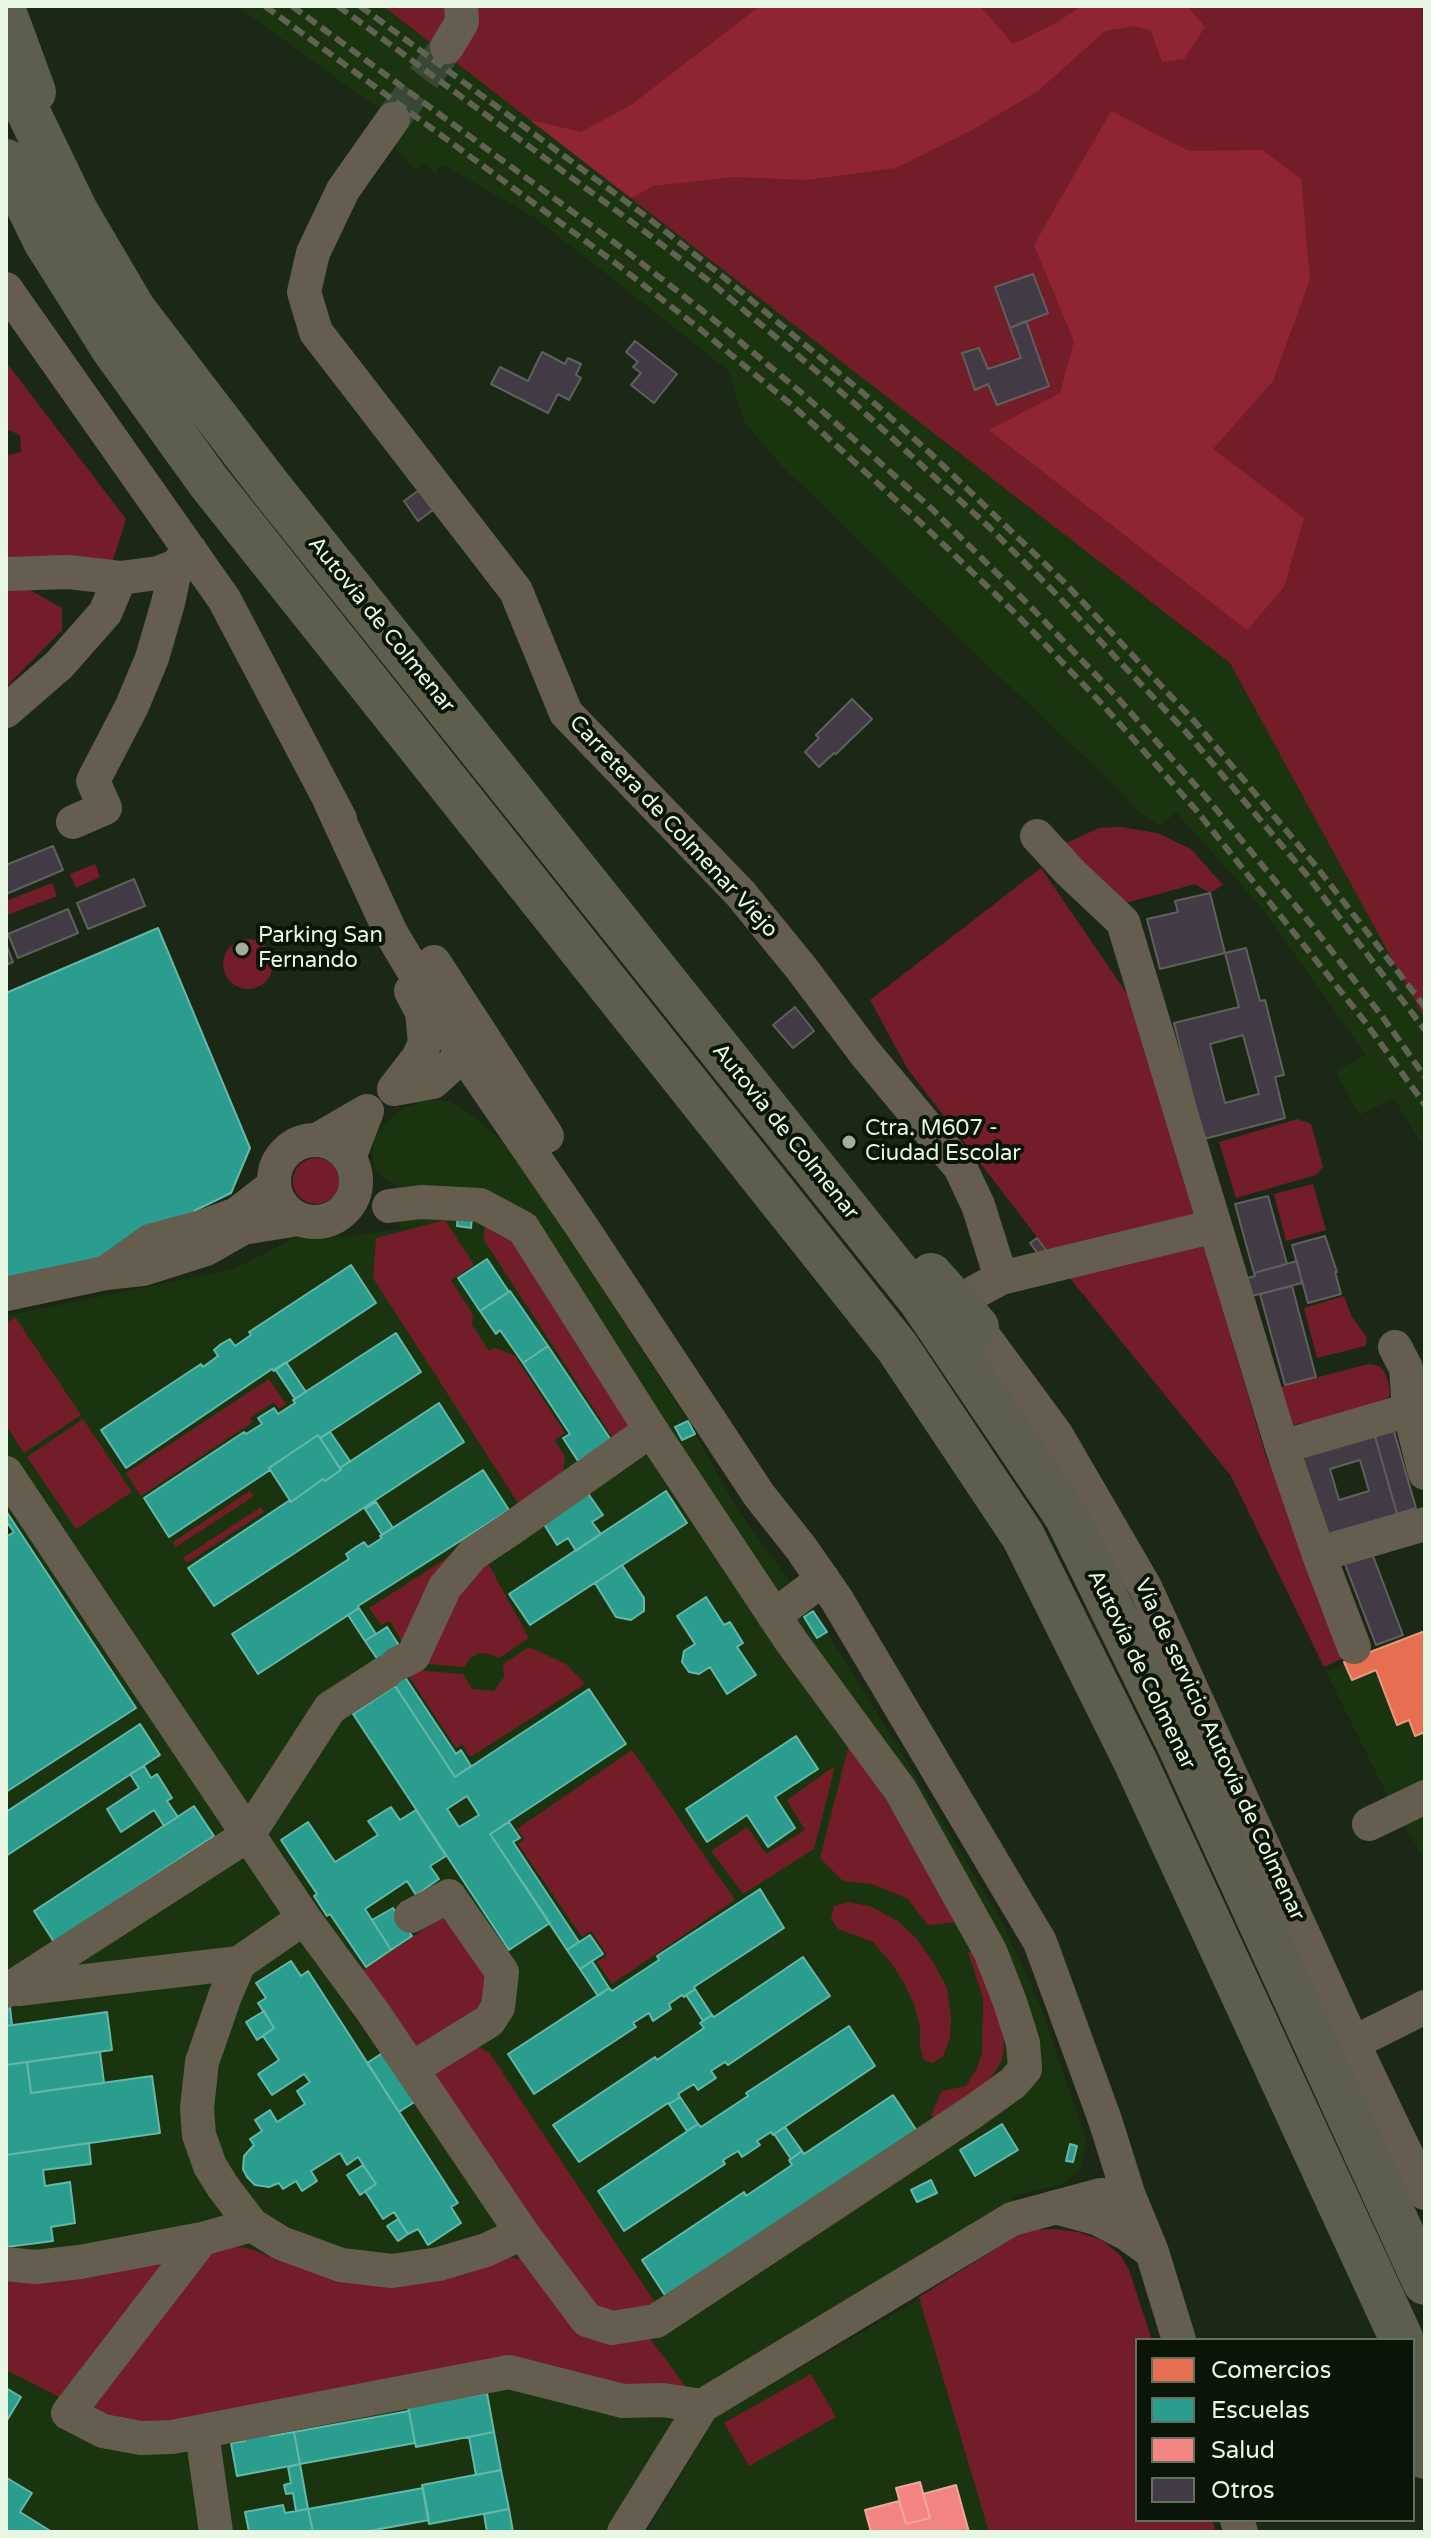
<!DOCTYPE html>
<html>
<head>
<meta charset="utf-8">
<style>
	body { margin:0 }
	#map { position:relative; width:1431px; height:2538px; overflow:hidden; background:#1c2816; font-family:"Varela Round",sans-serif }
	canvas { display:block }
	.frame { position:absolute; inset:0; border:8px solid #e8f7e3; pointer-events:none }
	.legend { position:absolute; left:1135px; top:2338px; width:280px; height:184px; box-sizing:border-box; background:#0a1407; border:2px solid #636f5f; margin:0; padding:10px 14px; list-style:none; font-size:24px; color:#e8f7e3 }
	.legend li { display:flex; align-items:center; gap:16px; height:40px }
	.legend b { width:40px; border:2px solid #636f5f }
</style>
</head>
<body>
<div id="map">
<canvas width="1431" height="2538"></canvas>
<div class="frame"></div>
<ul class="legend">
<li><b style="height:22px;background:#e76f51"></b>Comercios</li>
<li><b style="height:22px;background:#2a9d8f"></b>Escuelas</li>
<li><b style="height:22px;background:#f28482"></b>Salud</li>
<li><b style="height:22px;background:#423a44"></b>Otros</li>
</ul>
</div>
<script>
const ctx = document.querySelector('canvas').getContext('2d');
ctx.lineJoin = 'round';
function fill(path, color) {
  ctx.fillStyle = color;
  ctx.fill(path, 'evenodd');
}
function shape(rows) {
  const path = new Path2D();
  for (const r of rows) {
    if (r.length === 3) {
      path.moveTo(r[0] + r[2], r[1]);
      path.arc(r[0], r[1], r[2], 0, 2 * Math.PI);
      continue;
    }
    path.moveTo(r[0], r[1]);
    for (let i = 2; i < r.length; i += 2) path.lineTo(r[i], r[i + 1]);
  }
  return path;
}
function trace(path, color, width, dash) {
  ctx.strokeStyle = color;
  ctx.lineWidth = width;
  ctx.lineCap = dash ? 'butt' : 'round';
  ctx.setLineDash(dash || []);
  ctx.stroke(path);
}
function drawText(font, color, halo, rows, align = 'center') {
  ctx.font = font + ' "Varela Round",sans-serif';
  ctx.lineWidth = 8;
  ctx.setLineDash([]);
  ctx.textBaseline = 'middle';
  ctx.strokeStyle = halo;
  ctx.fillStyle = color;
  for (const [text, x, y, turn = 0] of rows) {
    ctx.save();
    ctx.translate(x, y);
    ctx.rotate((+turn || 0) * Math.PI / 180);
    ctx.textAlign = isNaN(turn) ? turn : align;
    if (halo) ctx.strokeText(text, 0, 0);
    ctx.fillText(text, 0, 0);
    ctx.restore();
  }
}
fill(shape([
	[237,6,383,6,1230,663,1425,964,1425,1149,1394,1098,1359,1115,1336,1071,1366,1055,1262,908,1176,812,1161,826,1141,814,1100,771,965,644,780,464,744,422,729,371,537,219,442,164,435,173,424,162,416,170,391,143,404,127],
	[439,1100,451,1102,475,1117,505,1145,523,1167,688,1421,739,1512,827,1632,918,1780,1004,1926,1041,2008,1085,2136,1083,2162,1079,2171,1062,2184,1012,2196,1025,2228,713,2411,642,2532,6,2532,6,1316,234,1269,300,1236,347,1237,400,1229,395,1184,382,1177,375,1167,372,1155,374,1139,383,1125,403,1109,420,1102],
	[1425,1631,1425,1859,1395,1811,1326,1671],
	[1029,2237,1137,2340,1137,2520,1208,2532,647,2532,716,2416]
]), '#1b3410');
fill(shape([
	[383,6,1425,6,1425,1019,1230,663],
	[6,362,126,519,113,560,6,561,6,456,21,452,20,435,6,429],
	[6,584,19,584,62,608,62,630,6,687],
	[1121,827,1157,833,1191,849,1223,885,1210,893,1195,884,1126,903,1064,844,1099,828],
	[95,864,100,877,76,888,70,874],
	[1041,868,1132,1001,1267,1460,1287,1482,1343,1658,1324,1667,1231,1476,1051,1255,907,1068,870,1000],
	[52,883,57,896,7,915,6,901],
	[248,964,25],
	[1298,1119,1311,1124,1323,1167,1316,1175,1236,1198,1219,1142],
	[316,1181,23],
	[1313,1184,1326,1230,1286,1241,1274,1194],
	[485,1219,503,1228,634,1424,613,1438,484,1240],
	[445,1220,474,1265,451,1280,473,1315,472,1325,489,1351,495,1348,515,1356,565,1433,554,1440,565,1456,563,1474,518,1503,373,1278,376,1238],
	[1344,1296,1352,1317,1367,1338,1365,1346,1317,1358,1304,1308],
	[15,1317,81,1415,24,1453,6,1425,6,1323],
	[1369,1364,1379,1366,1384,1371,1389,1384,1390,1395,1382,1405,1290,1426,1280,1387],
	[269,1379,286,1404,279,1409,274,1402,250,1418,253,1422,141,1496,126,1473],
	[83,1419,132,1492,76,1529,27,1457],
	[250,1491,254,1496,176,1547,173,1542],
	[261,1507,264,1512,187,1563,183,1558],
	[447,1558,435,1582,405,1647,390,1621,381,1625,369,1608],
	[485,1558,529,1638,499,1658,490,1654,479,1653,470,1658,464,1667,417,1663,463,1585],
	[529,1647,566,1664,585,1684,470,1757,462,1744,456,1748,404,1669,463,1674,472,1689,494,1691,504,1677,503,1664],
	[849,1745,910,1836,956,1922,928,1925,908,1899,872,1884,843,1881,820,1858],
	[632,1750,735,1900,612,1984,597,1962,607,1955,591,1931,582,1937,518,1844,524,1839,517,1829],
	[835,1766,814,1849,743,1894,711,1851,747,1827,766,1854,805,1830,787,1800],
	[850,1902,872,1907,899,1922,917,1939,933,1962,947,1988,951,2016,950,2038,943,2056,933,2063,924,2060,920,2046,920,2026,914,2004,904,1983,892,1964,873,1942,838,1929,831,1919,834,1906],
	[447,1914,485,1977,487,2004,420,2053,360,1972],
	[975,1951,1003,2025,1004,2046,1002,2060,992,2076,974,2096,941,2123,931,2115,942,2091,966,2086,977,2068,982,2053,983,1998,968,1952],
	[469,2042,489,2052,658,2307,613,2315,598,2308,581,2294,429,2072],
	[1054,2229,1079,2232,1103,2241,1121,2256,1129,2270,1152,2340,1137,2340,1137,2520,1212,2520,1216,2532,989,2532,919,2297,1026,2230],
	[228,2245,251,2249,277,2260,507,2257,526,2260,552,2289,648,2336,687,2388,626,2389,516,2360,141,2425,79,2409,213,2249],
	[175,2257,67,2401,6,2370,6,2273],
	[811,2374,836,2417,749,2466,724,2423]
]), '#731d28');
fill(shape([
	[760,6,980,6,1013,44,1054,24,1082,6,1187,6,1205,27,1184,59,1162,62,1151,31,1135,26,1105,31,1038,91,972,130,896,168,806,180,733,177,653,186,631,198,530,120,581,132,631,105],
	[1111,111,1189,151,1262,150,1301,179,1310,279,1273,381,1213,449,1304,518,1284,587,1247,630,989,430,1060,393,1074,341,1034,245]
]), '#8f2533');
const shops = shape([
	[1425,1631,1425,1732,1415,1736,1409,1720,1397,1725,1376,1670,1352,1680,1344,1662,1425,1631]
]);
fill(shops, '#e76f51');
trace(shops, '#e7987d', 2);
const schools = shape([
	[158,928,250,1148,231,1193,194,1211,212,1260,6,1303,6,993,158,928],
	[458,1213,472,1215,471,1228,457,1226,458,1213],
	[487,1259,509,1292,480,1311,458,1278,487,1259],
	[351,1265,376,1303,274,1371,272,1369,126,1468,101,1430,201,1364,203,1367,218,1356,214,1350,221,1344,230,1339,235,1346,251,1335,249,1332,351,1265],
	[510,1291,548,1346,523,1363,500,1330,496,1334,480,1311,510,1291],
	[396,1333,421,1372,320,1438,318,1435,269,1468,270,1470,169,1537,144,1498,244,1432,246,1434,262,1424,258,1418,274,1408,278,1414,295,1403,293,1400,396,1333],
	[548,1346,611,1440,578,1461,563,1438,570,1434,523,1363,548,1346],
	[286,1362,306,1392,295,1399,275,1369,286,1362],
	[439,1403,464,1442,214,1606,188,1568,290,1500,291,1502,323,1479,325,1481,341,1470,340,1468,439,1403],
	[688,1421,695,1434,682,1440,675,1427,688,1421],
	[330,1432,350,1461,340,1468,320,1438,330,1432],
	[318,1435,341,1470,325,1481,323,1479,291,1502,269,1468,318,1435],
	[483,1470,509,1510,358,1606,359,1608,258,1674,232,1634,349,1559,346,1554,356,1547,364,1542,368,1547,382,1538,380,1536,483,1470],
	[666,1491,687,1523,530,1625,509,1594,666,1491],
	[587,1492,603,1515,592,1522,601,1534,576,1551,568,1538,557,1545,542,1521,587,1492],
	[376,1502,393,1528,382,1535,365,1509,376,1502],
	[6,1511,136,1708,6,1792,6,1511],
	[6,1521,14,1532,6,1537,6,1521],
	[622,1565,644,1598,644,1611,631,1620,616,1617,595,1583,622,1565],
	[706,1597,724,1625,730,1622,743,1643,737,1647,756,1675,727,1694,710,1667,699,1674,689,1672,682,1662,684,1651,695,1644,677,1616,706,1597],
	[359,1608,376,1634,365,1641,348,1615,359,1608],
	[813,1611,827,1632,817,1638,804,1617,813,1611],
	[387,1627,400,1647,378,1660,365,1641,387,1627],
	[389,1653,456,1754,461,1750,471,1766,455,1777,378,1660,389,1653],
	[395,1686,455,1777,589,1689,626,1744,490,1834,550,1923,509,1950,353,1714,395,1686],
	[467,1796,479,1815,459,1827,447,1809,467,1796],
	[140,1724,160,1755,6,1856,6,1812,140,1724],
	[796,1736,818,1769,775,1797,795,1828,768,1847,747,1815,707,1842,686,1809,796,1736],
	[144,1766,151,1778,157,1774,172,1798,167,1801,178,1817,164,1826,154,1810,121,1832,107,1809,139,1788,130,1774,144,1766],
	[194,1806,214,1836,54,1942,34,1911,194,1806],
	[391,1807,400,1820,416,1810,446,1856,430,1866,439,1879,416,1895,407,1881,365,1909,391,1950,366,1967,330,1914,327,1916,314,1896,317,1894,281,1840,308,1822,335,1862,378,1835,368,1821,391,1807],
	[509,1822,520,1838,513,1842,579,1942,567,1950,490,1834,509,1822],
	[760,1889,784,1928,694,1987,695,1989,684,1997,682,1995,669,2004,671,2009,653,2021,649,2013,633,2023,636,2027,534,2094,508,2054,609,1988,612,1991,659,1960,657,1956,760,1889],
	[393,1908,412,1936,391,1950,372,1920,393,1908],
	[590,1935,603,1954,580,1969,567,1950,590,1935],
	[803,1957,830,1996,728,2065,725,2062,711,2071,716,2078,698,2090,694,2084,678,2094,680,2097,669,2104,668,2103,579,2162,553,2125,655,2057,657,2060,704,2028,700,2023,712,2015,714,2017,803,1957],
	[291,1961,301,1976,308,1971,458,2203,451,2207,461,2223,428,2245,418,2229,408,2234,394,2212,383,2219,365,2191,376,2184,358,2157,347,2165,340,2153,311,2171,317,2181,302,2191,296,2181,283,2189,279,2183,269,2187,255,2185,247,2177,243,2169,244,2156,254,2145,250,2139,262,2131,255,2120,270,2110,277,2122,305,2104,297,2091,310,2082,304,2074,272,2095,258,2074,279,2060,263,2036,274,2028,258,2003,266,1998,256,1983,291,1961],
	[592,1961,609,1988,598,1996,580,1969,592,1961],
	[695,1989,712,2015,703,2021,686,1995,695,1989],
	[10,2007,12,2025,6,2026,6,2008,10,2007],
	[264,2011,274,2028,257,2040,246,2022,264,2011],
	[107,2012,112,2050,6,2065,6,2026,107,2012],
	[849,2026,875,2066,773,2135,771,2132,757,2141,760,2145,742,2157,738,2151,723,2160,725,2164,624,2231,598,2191,698,2124,701,2127,748,2096,746,2093,849,2026],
	[100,2052,104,2083,31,2093,27,2062,100,2052],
	[384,2052,416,2101,399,2112,367,2063,384,2052],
	[27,2062,31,2093,152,2076,160,2133,6,2155,6,2065,27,2062],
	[893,2095,919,2134,668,2300,642,2260,744,2192,746,2196,792,2165,789,2160,791,2159,802,2151,804,2154,893,2095],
	[680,2097,698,2124,687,2131,669,2104,680,2097],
	[1002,2124,1018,2150,975,2176,960,2150,1002,2124],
	[785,2127,802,2151,791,2159,774,2134,785,2127],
	[89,2143,91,2164,43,2170,45,2186,70,2182,75,2223,51,2227,53,2241,6,2247,6,2155,89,2143],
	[1070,2144,1077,2146,1073,2162,1066,2161,1070,2144],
	[363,2165,376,2184,360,2195,347,2175,363,2165],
	[931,2180,937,2193,917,2202,911,2190,931,2180],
	[398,2219,408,2234,398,2241,387,2226,398,2219],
	[6,2388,21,2397,6,2422,6,2388],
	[487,2393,494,2432,416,2447,408,2407,487,2393],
	[409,2411,415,2443,300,2464,294,2432,409,2411],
	[268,2427,270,2436,294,2432,300,2464,237,2476,231,2443,245,2441,243,2432,268,2427],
	[494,2432,501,2470,476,2475,469,2437,494,2432],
	[300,2464,308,2509,296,2511,293,2493,286,2494,284,2485,291,2483,288,2467,300,2464],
	[501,2470,509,2509,429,2524,422,2485,501,2470],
	[7,2478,32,2493,20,2512,52,2532,6,2532,7,2478],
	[423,2488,429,2520,364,2532,313,2532,308,2509,423,2488],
	[283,2505,285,2513,308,2509,313,2532,249,2532,245,2512,283,2505],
	[509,2509,513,2532,487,2532,484,2514,509,2509]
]);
fill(schools, '#2a9d8f');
trace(schools, '#63b8a8', 2);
const health = shape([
	[920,2482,930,2518,906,2524,896,2488,920,2482],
	[956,2485,969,2532,871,2532,865,2510,899,2501,906,2524,930,2518,923,2494,956,2485]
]);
fill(health, '#f28482');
trace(health, '#efa69f', 2);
const building = shape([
	[1033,274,1048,313,1010,328,995,287,1033,274],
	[1026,321,1049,386,997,405,988,384,975,390,962,353,979,348,988,369,1021,358,1010,328,1026,321],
	[635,341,677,374,654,403,631,385,641,373,633,367,638,362,626,352,635,341],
	[542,352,565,364,568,358,581,364,576,375,581,378,569,400,558,394,548,413,491,384,500,367,528,381,542,352],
	[419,490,433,510,418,521,404,501,419,490],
	[852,699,872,719,836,754,834,753,819,767,805,752,819,738,816,735,852,699],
	[53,846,63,870,6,894,6,865,53,846],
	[134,879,145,906,88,929,77,903,134,879],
	[1210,893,1225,953,1160,969,1147,919,1178,912,1175,901,1210,893],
	[68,909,78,933,18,958,8,934,68,909],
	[6,944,13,962,6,965,6,944],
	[1246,948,1260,1001,1265,1000,1284,1075,1275,1077,1285,1118,1204,1139,1174,1023,1239,1007,1225,953,1246,948],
	[1243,1035,1259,1094,1225,1103,1210,1044,1243,1035],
	[795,1007,814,1031,793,1048,773,1025,795,1007],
	[1268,1196,1287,1264,1254,1273,1235,1204,1268,1196],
	[1325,1236,1337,1272,1335,1272,1341,1294,1308,1303,1292,1245,1325,1236],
	[1037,1238,1049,1254,1042,1259,1030,1243,1037,1238],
	[1297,1261,1302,1283,1248,1297,1244,1279,1255,1276,1254,1273,1297,1261],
	[1292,1286,1316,1377,1285,1385,1260,1294,1292,1286],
	[1393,1428,1416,1508,1397,1514,1374,1433,1393,1428],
	[1374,1433,1397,1514,1321,1536,1298,1455,1374,1433],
	[1360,1460,1369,1491,1339,1500,1330,1469,1360,1460],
	[1370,1548,1403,1635,1376,1645,1343,1559,1370,1548]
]);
fill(building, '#423a44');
trace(building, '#5f605e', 2);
trace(shape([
	[393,119,447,47]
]), '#3b4735', 34, [34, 17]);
trace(shape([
	[447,47,462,22,461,6],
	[393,119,343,190,313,253,304,292,316,332,516,591,566,713,740,893,802,969,865,1053,960,1167,978,1205,1001,1278],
	[6,289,224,599,340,819],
	[6,574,69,572,120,578],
	[6,711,59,665,105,613,120,578,158,573,176,566],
	[330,801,391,933,460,1049,582,1227,759,1495,801,1548,837,1600,1040,1942,1105,2120,1129,2196,1152,2252,1179,2340],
	[73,822,105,808,93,781,132,706,152,658,168,603,176,566,190,550],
	[1037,836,1070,872,1123,922,1282,1447,1319,1555,1354,1647],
	[434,962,547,1136],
	[411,991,422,1012,425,1043,418,1058,394,1089,433,1082,455,1062,460,1049,460,1031],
	[315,1181,41],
	[317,1140,367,1111,349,1158],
	[273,1186,237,1214,202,1227,150,1241,105,1273,143,1269,206,1249,243,1228,298,1219],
	[6,1294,105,1273],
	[960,1308,975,1292,1001,1278,1215,1226],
	[977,1327,1056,1434,1145,1587,1353,2043,1425,2193],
	[1395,1347,1406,1368,1409,1410,1425,1473],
	[1282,1447,1409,1410],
	[6,1473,304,1918,373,2012,522,2233,587,2320,612,2328,656,2321,974,2111,1013,2083,1025,2069,1023,2043,1010,2002,990,1951,901,1791,791,1641,651,1430,523,1228,480,1205,421,1202,389,1206],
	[1319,1555,1425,1524],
	[774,1616,823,1579],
	[397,1664,413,1656,445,1587,473,1554,512,1528,651,1430],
	[1369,1824,1425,1797],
	[411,1916,449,1896,502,1972,498,2007,489,2021,413,2068],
	[239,1963,225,1996,202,2062,197,2108,199,2135,210,2166,223,2187,252,2225,281,2243,341,2265,392,2271,439,2264,486,2250,522,2233],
	[18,1989,239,1963,304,1918],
	[6,1991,248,1835,330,1708,386,1672],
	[1353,2043,1425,2007],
	[1055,2207,1096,2218,1127,2234,1152,2252],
	[202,2239,68,2413,103,2431,141,2438,172,2437,509,2372,623,2401,663,2400,702,2406],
	[6,2264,35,2267,80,2262,202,2239,252,2225],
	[202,2433,216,2532],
	[1237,2520,1241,2532],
	[624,2532,702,2406,1012,2219,1101,2195,1129,2196]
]), '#655e4e', 34);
trace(shape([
	[6,16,34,92],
	[6,66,76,211,133,308,270,487,920,1300,1066,1516,1179,1745,1425,2283],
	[6,161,45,241,113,349,208,481,897,1347,1023,1536,1135,1761,1402,2340],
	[931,1275,977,1327],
	[1413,2366,1425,2393],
	[1413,2428,1425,2457]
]), '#5e5e4c', 44);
trace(shape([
	[265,6,614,262,700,329,793,406,920,522,1017,615,1103,705,1196,810,1366,1023,1425,1105],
	[292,6,626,251,708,315,803,394,931,508,1029,605,1116,696,1206,797,1310,923,1382,1016,1425,1077],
	[338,6,640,228,713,284,854,403,990,528,1056,594,1186,732,1306,874,1425,1030],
	[360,6,647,217,721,275,863,393,931,454,1066,584,1196,723,1316,866,1425,1007]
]), '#606353', 6, [12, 6]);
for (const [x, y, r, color] of [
	[242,949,8,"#a1af9b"],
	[849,1142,8,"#a1af9b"]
]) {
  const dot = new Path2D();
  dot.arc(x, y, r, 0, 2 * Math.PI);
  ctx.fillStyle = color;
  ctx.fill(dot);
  trace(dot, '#0a1407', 3);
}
drawText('22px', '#e8f7e3', '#0a1407', [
	["Autovía de Colmenar",381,625,51],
	["Carretera de Colmenar Viejo",673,827,47],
	["Autovía de Colmenar",785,1132,51],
	["Autovía de Colmenar",1141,1670,64],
	["Vía de servicio Autovía de Colmenar",1219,1750,65]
]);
drawText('22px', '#e8f7e3', '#0a1407', [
	["Parking San",258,936],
	["Fernando",258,961],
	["Ctra. M607 -",865,1129],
	["Ciudad Escolar",865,1154]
], 'left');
</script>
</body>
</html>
